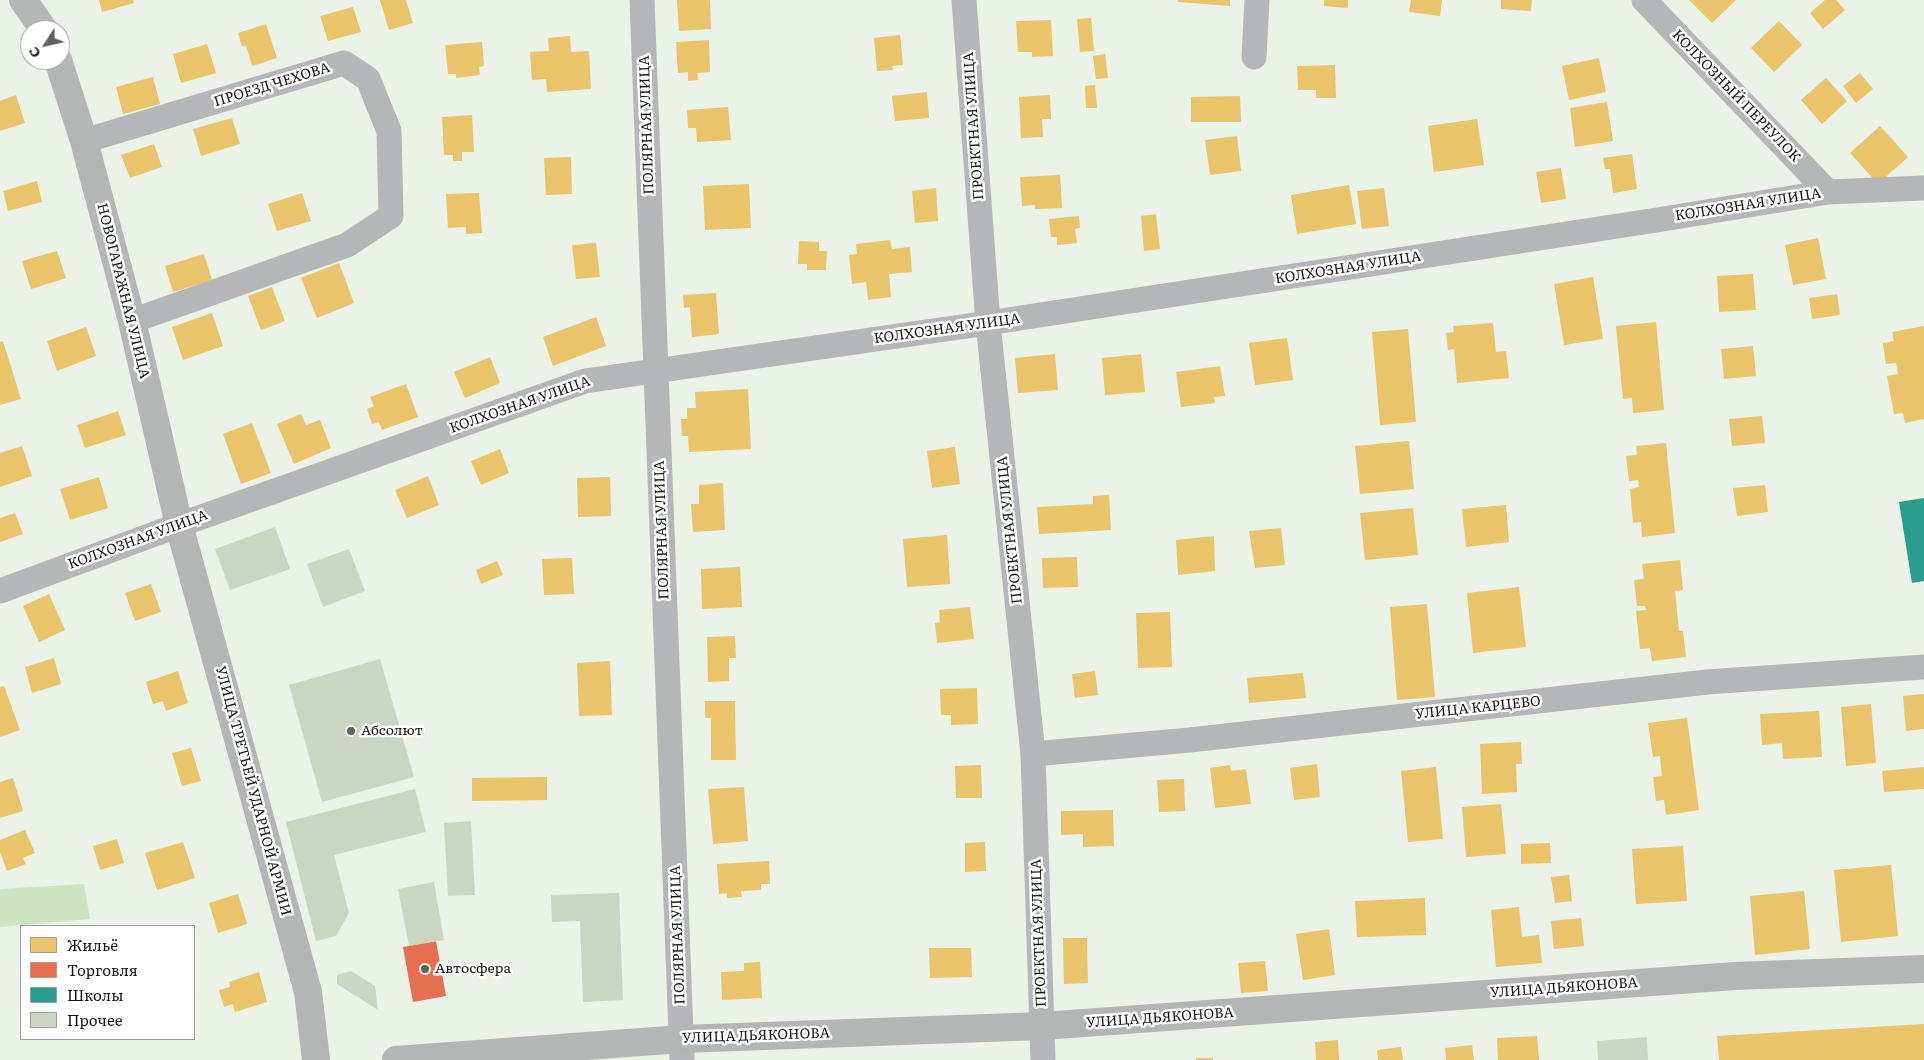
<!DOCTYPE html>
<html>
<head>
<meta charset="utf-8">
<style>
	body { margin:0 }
	#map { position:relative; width:1924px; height:1060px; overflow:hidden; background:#ebf2e8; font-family:Literata,serif }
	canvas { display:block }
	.legend { position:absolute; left:20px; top:925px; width:175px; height:115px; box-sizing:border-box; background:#fff; border:1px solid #a0a19f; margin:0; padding:6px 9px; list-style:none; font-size:15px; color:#11150f }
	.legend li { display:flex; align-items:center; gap:10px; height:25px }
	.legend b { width:25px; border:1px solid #a0a19f }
	.north { position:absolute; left:20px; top:20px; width:50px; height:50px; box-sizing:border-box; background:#fff; border:1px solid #a0a19f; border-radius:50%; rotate:235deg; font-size:14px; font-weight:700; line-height:20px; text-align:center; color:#11150f }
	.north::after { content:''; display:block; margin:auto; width:18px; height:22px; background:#5d625b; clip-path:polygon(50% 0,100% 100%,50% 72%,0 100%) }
</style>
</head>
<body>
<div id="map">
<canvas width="1924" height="1060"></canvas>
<ul class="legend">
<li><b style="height:14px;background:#e9c46a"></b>Жильё</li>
<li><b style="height:14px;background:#e76f51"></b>Торговля</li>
<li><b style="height:14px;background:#2a9d8f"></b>Школы</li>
<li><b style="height:14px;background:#cad6c3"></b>Прочее</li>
</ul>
<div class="north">С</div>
</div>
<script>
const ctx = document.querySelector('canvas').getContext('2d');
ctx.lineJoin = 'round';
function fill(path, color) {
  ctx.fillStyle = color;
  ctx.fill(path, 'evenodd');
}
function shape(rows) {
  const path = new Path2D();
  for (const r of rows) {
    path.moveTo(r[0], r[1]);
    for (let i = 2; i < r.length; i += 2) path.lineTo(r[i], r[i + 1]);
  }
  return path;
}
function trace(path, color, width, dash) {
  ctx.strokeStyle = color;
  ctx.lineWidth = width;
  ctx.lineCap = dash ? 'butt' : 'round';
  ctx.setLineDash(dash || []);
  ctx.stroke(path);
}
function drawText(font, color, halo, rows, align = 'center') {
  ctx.font = font + ' Literata,serif';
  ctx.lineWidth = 5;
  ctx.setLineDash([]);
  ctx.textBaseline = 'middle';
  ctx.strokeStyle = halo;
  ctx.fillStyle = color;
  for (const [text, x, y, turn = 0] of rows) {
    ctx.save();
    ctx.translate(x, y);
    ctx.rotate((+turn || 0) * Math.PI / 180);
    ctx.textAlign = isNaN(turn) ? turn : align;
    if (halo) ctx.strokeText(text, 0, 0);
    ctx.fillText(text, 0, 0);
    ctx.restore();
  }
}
fill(shape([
	[84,884,90,919,0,927,0,889]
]), '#cee3c2');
fill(shape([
	[99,0,133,0,134,3,102,12],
	[380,0,406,0,413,23,389,30],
	[677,0,710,0,711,29,679,31],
	[1178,0,1230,0,1230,6,1178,2],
	[1324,0,1348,0,1348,8,1324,6],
	[1411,0,1442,0,1440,16,1409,12],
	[1501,0,1532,0,1531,11,1501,9],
	[1689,0,1736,0,1712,23],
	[1825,0,1836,0,1845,10,1823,29,1810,13],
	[353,7,361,32,328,41,320,16],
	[1091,18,1094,51,1080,52,1077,19],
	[1051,20,1053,56,1032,57,1032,52,1018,52,1016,21],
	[1779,21,1802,45,1774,72,1751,48],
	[266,24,277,58,252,66,246,45,242,47,238,33],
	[900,35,903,65,892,66,893,70,877,71,874,38],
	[570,36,571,52,589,51,591,89,547,92,546,79,532,80,530,52,549,51,548,38],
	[709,40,710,72,697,73,698,80,688,81,688,72,678,73,676,42],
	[482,42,484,66,479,67,480,75,456,78,456,74,448,74,445,45],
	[207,44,216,73,181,83,173,54],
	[1105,54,1108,78,1096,79,1093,56],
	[1599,58,1606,92,1569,100,1562,66],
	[1335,65,1336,98,1316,98,1316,90,1298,90,1297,66],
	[1860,73,1873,89,1856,103,1843,86],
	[153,77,160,104,123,114,116,87],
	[1826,78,1847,101,1822,124,1801,100],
	[1095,85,1097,108,1086,108,1085,86],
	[927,92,929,118,895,121,892,96],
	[16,95,25,123,0,131,0,101],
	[1050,95,1051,119,1042,119,1043,137,1021,138,1019,97],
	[1240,96,1241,122,1191,122,1191,97],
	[1607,102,1613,141,1575,147,1570,108],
	[728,107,731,140,697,142,696,128,688,128,687,110],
	[472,115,474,152,462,152,462,161,453,161,453,155,444,155,442,117],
	[232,118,240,144,201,156,193,129],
	[1477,119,1484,165,1434,172,1428,126],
	[1880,126,1908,157,1878,184,1850,153],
	[1237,136,1241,171,1210,175,1205,140],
	[154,144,162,167,130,178,121,155],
	[1632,154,1637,189,1613,193,1610,169,1605,169,1603,158],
	[571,157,572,194,546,195,544,158],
	[1561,168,1566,199,1541,203,1536,172],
	[1060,175,1062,208,1035,209,1035,205,1022,206,1020,177],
	[37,181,42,202,8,211,3,191],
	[749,184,751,228,705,230,703,186],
	[1349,185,1356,224,1297,234,1291,195],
	[936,188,938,221,915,223,912,191],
	[1384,188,1389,226,1362,229,1357,191],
	[302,193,311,221,277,231,268,204],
	[479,193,482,233,466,234,466,227,448,228,446,194],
	[1156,214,1160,249,1144,251,1141,216],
	[1079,216,1080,228,1075,229,1077,243,1057,245,1057,237,1051,237,1049,219],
	[1818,238,1826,279,1793,285,1785,245],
	[890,240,892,249,910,247,912,272,889,274,891,297,868,300,866,282,852,284,849,255,857,254,856,244],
	[799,241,819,242,819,251,827,251,826,270,807,270,807,264,798,264],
	[596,243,600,277,576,279,572,245],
	[57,251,66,278,31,289,22,261],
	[204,254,212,280,173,292,165,266],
	[339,263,354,303,317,318,301,278],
	[1753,274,1756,310,1719,312,1717,276],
	[1593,277,1603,339,1564,345,1554,284],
	[272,287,285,321,261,330,248,296],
	[716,293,719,334,692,337,690,307,684,308,683,295],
	[1837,294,1840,315,1812,319,1809,298],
	[212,313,223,346,183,360,172,327],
	[596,317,606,346,553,366,543,337],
	[1656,322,1664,410,1633,413,1632,398,1623,399,1616,326],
	[1493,323,1496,352,1506,351,1509,378,1457,383,1454,349,1448,350,1446,333,1454,332,1453,326],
	[1924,326,1924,419,1905,423,1903,413,1894,414,1887,376,1898,374,1896,363,1886,364,1883,343,1894,341,1892,332],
	[86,327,96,356,57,371,47,341],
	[1408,329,1416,422,1380,425,1372,332],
	[1287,338,1293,380,1255,385,1249,343],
	[3,341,21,399,0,405,0,342],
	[1753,346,1756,376,1724,379,1721,349],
	[1055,354,1058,390,1018,393,1015,358],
	[1141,354,1145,392,1105,395,1102,358],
	[490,357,500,383,465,398,454,372],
	[1220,366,1225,396,1214,397,1215,403,1181,407,1176,372],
	[406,384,418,417,382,430,379,422,372,424,367,409,374,406,370,397],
	[748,389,751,449,689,452,688,436,682,436,681,419,687,419,687,408,696,408,695,392],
	[118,411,126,435,85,448,77,425],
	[301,414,306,425,320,420,331,448,294,464,277,424],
	[1762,416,1765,443,1732,446,1729,419],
	[252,423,271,473,241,484,223,434],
	[1409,441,1414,489,1360,494,1355,446],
	[1666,443,1675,533,1642,537,1641,522,1633,523,1630,489,1639,487,1638,480,1629,481,1626,456,1637,455,1636,446],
	[22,446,32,476,0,487,0,453],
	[955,447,960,484,932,488,927,451],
	[500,449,509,473,481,485,471,461],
	[428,476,439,505,407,518,395,490],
	[99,477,108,508,70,520,60,489],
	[610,477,611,516,578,517,577,478],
	[723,483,725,530,693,532,691,504,699,504,699,485],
	[1765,485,1768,512,1737,516,1733,488],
	[1109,495,1111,530,1039,534,1037,507,1093,504,1093,496],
	[1506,505,1509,542,1466,547,1462,509],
	[1413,508,1418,555,1365,560,1360,513],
	[15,513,23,534,0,542,0,518],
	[1281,528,1285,565,1255,568,1249,531],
	[947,535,950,584,907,587,903,539],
	[1214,536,1215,571,1178,575,1176,540],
	[1077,557,1078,587,1043,588,1042,558],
	[572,558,574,594,544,595,542,559],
	[1680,560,1683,590,1675,591,1679,631,1683,631,1686,657,1652,661,1650,648,1640,649,1636,611,1646,610,1645,606,1637,606,1634,580,1644,579,1642,564],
	[497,561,503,575,481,584,476,570],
	[740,567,742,607,702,609,701,569],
	[151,584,161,612,135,621,125,593],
	[1519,587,1526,647,1473,653,1467,593],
	[49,594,65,630,39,642,23,606],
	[1427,604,1435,697,1397,700,1390,607],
	[970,607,974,639,937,643,935,623,940,622,939,610],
	[1170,612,1172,667,1138,668,1136,613],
	[735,636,736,658,729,658,729,681,708,682,707,637],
	[54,658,61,684,32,693,25,667],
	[610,661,612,715,579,716,577,663],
	[178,671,188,703,166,711,163,701,153,704,146,682],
	[1095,671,1098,695,1075,698,1072,674],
	[1303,673,1306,698,1249,703,1247,678],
	[4,686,20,730,0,737,0,687],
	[977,688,978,724,951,725,951,715,941,715,940,689],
	[1924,694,1924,729,1906,731,1903,696],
	[705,701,735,701,736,760,711,760,711,718,705,718],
	[1871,704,1876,763,1846,766,1841,707],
	[1819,711,1822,757,1783,759,1782,743,1762,745,1760,714],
	[1687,718,1699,810,1666,815,1664,800,1656,801,1653,777,1662,776,1660,756,1653,757,1648,723],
	[1521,742,1522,764,1516,764,1517,792,1482,794,1480,744],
	[191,748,201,781,182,786,172,753],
	[1317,764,1320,797,1294,800,1290,768],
	[981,765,982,798,956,798,955,766],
	[1230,765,1231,771,1246,769,1251,804,1215,808,1210,768],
	[1436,767,1443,839,1408,842,1401,771],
	[1924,767,1924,789,1884,792,1882,771],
	[547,777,547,800,472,801,472,778],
	[13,778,23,811,0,818,0,782],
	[1184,779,1185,811,1159,812,1157,780],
	[744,787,748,841,713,844,708,789],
	[1501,804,1506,854,1466,857,1462,807],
	[1113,810,1114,846,1083,847,1083,834,1061,835,1061,811],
	[25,830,35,853,23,858,26,864,7,871,0,852,0,840],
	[117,839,124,863,100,870,93,846],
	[183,842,195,878,157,890,145,853],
	[985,842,986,871,965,872,965,843],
	[1550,843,1551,863,1521,864,1521,844],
	[1683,846,1687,901,1636,904,1632,849],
	[769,861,770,884,761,884,761,890,741,891,742,897,727,898,727,893,719,894,717,864],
	[1891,865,1898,936,1841,942,1834,870],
	[1569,875,1572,901,1555,903,1551,877],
	[1804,891,1810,949,1755,955,1750,896],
	[238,894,247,924,218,933,209,903],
	[1425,898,1426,935,1357,937,1355,901],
	[1519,907,1522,937,1539,935,1542,963,1496,967,1491,910],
	[1581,918,1584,946,1554,949,1551,921],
	[1329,929,1335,975,1303,980,1296,934],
	[1063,938,1087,938,1088,983,1064,984],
	[929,948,971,948,972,977,930,978],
	[1265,961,1268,991,1241,993,1238,963],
	[760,962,762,998,722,1000,721,972,744,971,744,963],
	[259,972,267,1002,235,1012,233,1004,224,1007,219,990,230,987,229,982],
	[1924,1024,1924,1060,1719,1060,1717,1036],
	[1537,1036,1539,1060,1498,1060,1497,1038],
	[1338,1040,1339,1060,1316,1060,1315,1042],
	[1472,1045,1474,1060,1446,1060,1445,1048],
	[1401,1047,1403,1060,1378,1060,1377,1050],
	[1196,1058,1213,1058,1213,1060,1196,1060]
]), '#e9c46a');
fill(shape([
	[436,941,446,996,413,1002,403,947]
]), '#e76f51');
fill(shape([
	[1924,498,1924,581,1912,583,1899,502]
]), '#2a9d8f');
fill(shape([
	[275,527,290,569,230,590,215,549],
	[349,549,365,591,323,607,307,564],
	[380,659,414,777,322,802,289,685],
	[415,789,426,832,334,855,349,913,336,936,316,941,286,822],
	[471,821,475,895,448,896,444,823],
	[434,882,444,940,409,946,398,889],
	[619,893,623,1000,583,1002,580,921,552,922,551,895],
	[351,971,375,986,378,1010,337,984,337,975],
	[1647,1037,1648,1060,1598,1060,1597,1041]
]), '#cad6c3');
trace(shape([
	[642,0,682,1060],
	[964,0,988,323,1033,754,1043,1060],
	[1644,0,1828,192],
	[1254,57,1257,0],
	[84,141,344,63,368,79,389,131,391,216,347,245,132,321],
	[0,591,179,525,585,381,988,323,1657,220,1828,192,1924,188],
	[1033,754,1190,740,1707,682,1924,667]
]), '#b5b6b7', 25);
trace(shape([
	[23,0,44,30],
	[58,60,84,141,132,321,179,525,308,992,316,1060],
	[396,1060,682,1039,1042,1026,1735,976,1924,969]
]), '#b4b6b5', 28);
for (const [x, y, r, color] of [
	[351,731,5,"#5d625b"],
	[425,969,5,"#5d625b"]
]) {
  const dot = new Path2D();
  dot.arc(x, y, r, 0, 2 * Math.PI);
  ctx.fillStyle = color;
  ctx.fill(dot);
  trace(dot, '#fff', 2);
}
drawText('14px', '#11150f', '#fff', [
	["ПРОЕЗД ЧЕХОВА",272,85,-17],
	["КОЛХОЗНЫЙ ПЕРЕУЛОК",1736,96,46],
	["ПОЛЯРНАЯ УЛИЦА",647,125,-92],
	["ПРОЕКТНАЯ УЛИЦА",974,126,-94],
	["КОЛХОЗНАЯ УЛИЦА",1748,205,-9],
	["КОЛХОЗНАЯ УЛИЦА",1348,268,-9],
	["НОВОГАРАЖНАЯ УЛИЦА",123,291,76],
	["КОЛХОЗНАЯ УЛИЦА",947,329,-8],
	["КОЛХОЗНАЯ УЛИЦА",520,405,-19],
	["ПОЛЯРНАЯ УЛИЦА",662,530,-92],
	["ПРОЕКТНАЯ УЛИЦА",1010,530,-96],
	["КОЛХОЗНАЯ УЛИЦА",138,540,-20],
	["УЛИЦА КАРЦЕВО",1478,708,-6],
	["УЛИЦА ТРЕТЬЕЙ УДАРНОЙ АРМИИ",253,791,75],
	["ПРОЕКТНАЯ УЛИЦА",1039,933,-92],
	["ПОЛЯРНАЯ УЛИЦА",678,935,-92],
	["УЛИЦА ДЬЯКОНОВА",1564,988,-4],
	["УЛИЦА ДЬЯКОНОВА",1160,1018,-4],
	["УЛИЦА ДЬЯКОНОВА",756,1036,-2]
]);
drawText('14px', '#11150f', '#fff', [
	["Абсолют",361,731],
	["Автосфера",435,969]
], 'left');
</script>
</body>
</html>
